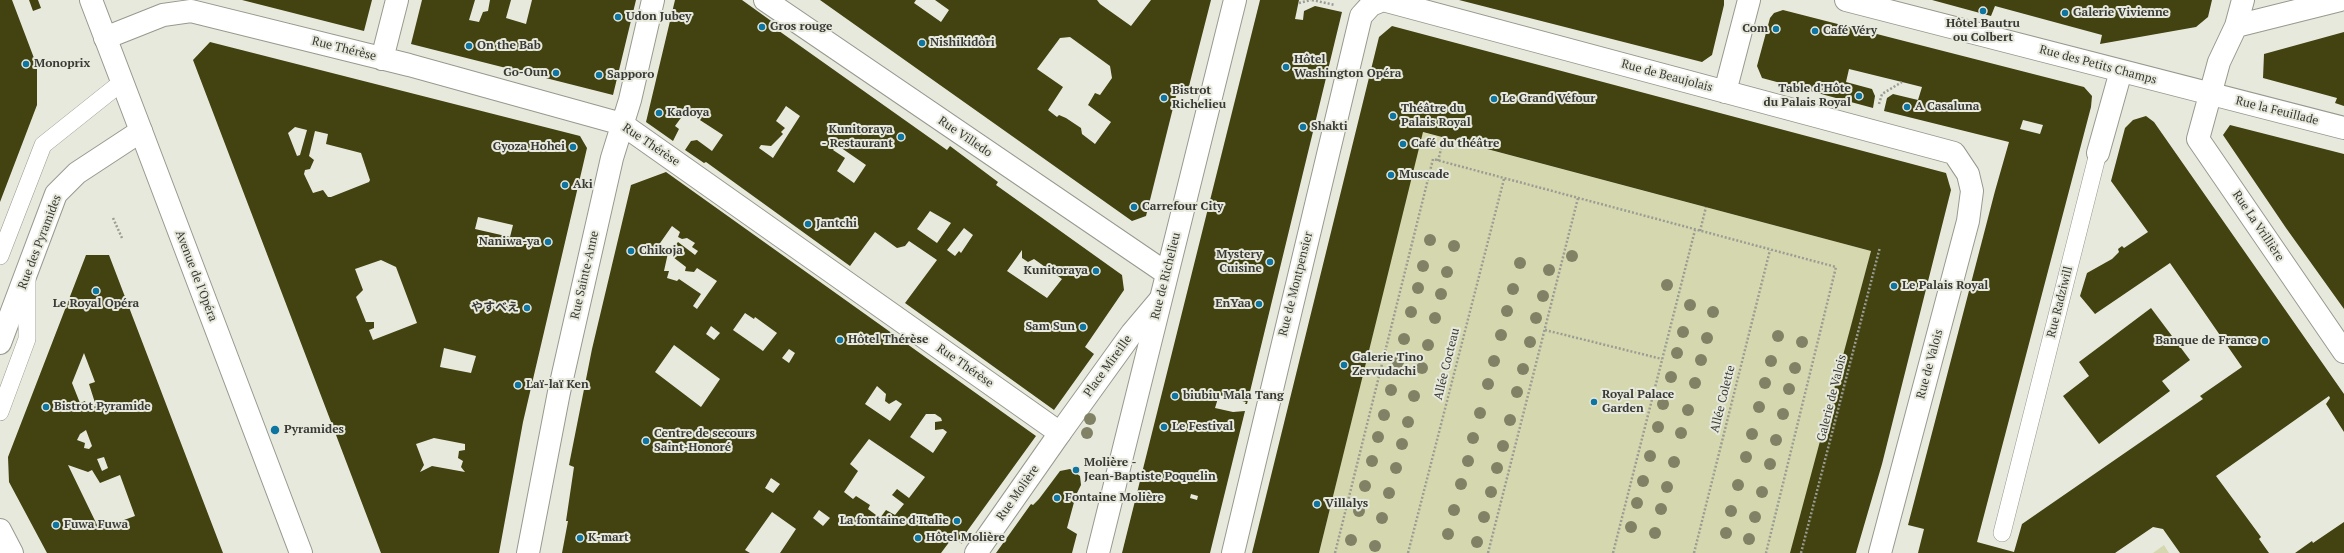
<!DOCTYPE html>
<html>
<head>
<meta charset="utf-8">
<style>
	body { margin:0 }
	canvas { display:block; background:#e8e9dd }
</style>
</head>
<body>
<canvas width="2344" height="553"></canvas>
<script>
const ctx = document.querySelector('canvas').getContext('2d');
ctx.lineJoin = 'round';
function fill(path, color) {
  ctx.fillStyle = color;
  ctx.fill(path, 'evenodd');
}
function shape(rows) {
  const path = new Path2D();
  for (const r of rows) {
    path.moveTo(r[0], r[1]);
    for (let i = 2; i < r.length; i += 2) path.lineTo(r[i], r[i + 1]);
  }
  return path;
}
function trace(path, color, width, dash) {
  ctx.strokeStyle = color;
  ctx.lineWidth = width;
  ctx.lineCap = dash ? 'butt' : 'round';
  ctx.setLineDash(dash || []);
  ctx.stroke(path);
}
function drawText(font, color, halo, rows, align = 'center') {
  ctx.font = font + ' "PT Serif","Noto Sans JP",serif';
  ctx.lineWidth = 4;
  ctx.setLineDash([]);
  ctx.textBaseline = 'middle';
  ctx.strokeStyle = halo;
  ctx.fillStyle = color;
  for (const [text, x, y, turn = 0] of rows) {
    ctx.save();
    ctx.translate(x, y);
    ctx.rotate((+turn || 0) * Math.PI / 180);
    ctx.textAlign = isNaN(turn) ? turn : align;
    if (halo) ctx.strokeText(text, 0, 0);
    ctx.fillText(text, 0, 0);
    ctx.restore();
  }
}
fill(shape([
	[1422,132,1871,251,1792,553,1319,553],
	[2164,545,2169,553,2153,553]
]), '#d5d8af');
fill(shape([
	[0,0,12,0,37,66,37,105,0,202],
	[29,0,38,0,41,8,33,11],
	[242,0,372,0,364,31],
	[422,0,475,0,469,20,479,22,483,12,488,11,490,0,511,0,506,18,526,24,532,0,636,0,613,95,411,44],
	[675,0,742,0,774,23,772,26,947,150,950,146,998,182,996,185,1122,275,1124,290,1085,347,1094,354,1054,410,905,303,937,260,909,241,905,246,897,248,875,232,850,266,706,162,704,163,685,150,691,141,697,140,712,151,723,135,686,111,675,126,679,129,673,141,646,122],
	[786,106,800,116,773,158,759,148,761,145,771,146,783,134,781,132,785,128,776,121],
	[837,145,866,165,854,183,837,171,845,158,833,150],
	[930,211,951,223,937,243,917,229],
	[964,228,973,235,961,253,959,251,955,256,947,250],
	[1022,250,1022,258,1028,262,1034,259,1062,279,1047,298,1007,271],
	[820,0,916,0,914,3,941,22,949,10,935,0,1097,0,1100,4,1131,26,1151,0,1211,0,1188,90,1179,84,1146,216,1132,221],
	[1070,37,1110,66,1112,78,1100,95,1095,93,1088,105,1111,122,1095,144,1082,134,1081,128,1066,118,1059,115,1057,117,1048,110,1063,87,1037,69,1060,38],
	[1260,0,1299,0,1295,19,1303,20,1304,11,1315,6,1342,12,1247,404,1245,404,1246,402,1219,395,1215,408,1233,412,1245,411,1210,553,1122,553],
	[1191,494,1198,496,1197,500,1190,498],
	[1459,0,1724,0,1724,5,1712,55,1702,62],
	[1932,0,2212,0,2208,17,2196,27,2100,44,2102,35,1995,6,1991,16],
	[1783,10,2084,87,2092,96,2091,107,1977,542,2014,552,2022,524,2203,399,2200,396,2242,367,2170,263,2095,314,2080,296,2087,273,2112,259,2119,252,2118,249,2122,246,2124,248,2148,232,2111,181,2125,128,2133,120,2146,116,2154,122,2344,394,2344,432,2326,404,2330,398,2329,396,2216,476,2261,537,2259,539,2269,553,2180,553,2163,529,2153,527,2115,553,1918,553,1924,529,1908,525,1995,191,2009,142,1884,111,1887,98,1893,94,1918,100,1922,87,1902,82,1849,69,1846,82,1872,89,1875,96,1873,108,1762,78,1757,66,1770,18,1774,13],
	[2023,120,2043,125,2040,134,2020,129],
	[1392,26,1946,173,1951,190,1882,464,1856,553,1790,553,1871,251,1423,132,1319,553,1252,553,1379,37],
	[2344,32,2344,106,2335,103,2337,98,2263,78,2264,54],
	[210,42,580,136,587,148,523,422,499,553,381,553,193,60],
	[295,127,307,130,300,155,297,156,288,133],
	[315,131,328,134,326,144,361,153,370,180,369,182,331,197,328,197,323,190,313,193,304,174,305,170,310,169,314,160,309,156],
	[478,217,513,225,510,237,475,229],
	[381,260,396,267,417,323,373,340,369,330,374,328,374,322,366,322,356,297,363,290,355,269],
	[444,348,476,356,471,373,440,367],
	[434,438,465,444,465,450,459,451,458,458,463,461,461,467,465,472,432,466,420,472,424,465,416,444],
	[2230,125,2344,154,2344,309,2286,228,2223,135],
	[666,172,1036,436,960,541,962,544,953,537,941,553,780,553,796,529,772,512,745,550,750,553,562,553,568,521,566,521,574,467,569,465,592,349,631,185],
	[672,226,680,232,678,237,682,239,687,238,695,243,692,247,698,251,695,255,678,242,669,254,686,267,685,271,694,272,697,268,717,281,697,309,693,306,701,294,679,279,677,281,667,278,669,271,664,271,668,253,658,246],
	[745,313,754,319,755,317,777,333,763,351,733,330],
	[711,326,720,333,714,340,706,334],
	[674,345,720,379,701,407,655,372],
	[789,349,795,353,789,363,782,358],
	[877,386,886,394,885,401,889,404,896,400,902,404,890,421,865,404],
	[926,414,935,414,941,418,942,421,935,422,935,430,943,429,947,432,933,453,910,437],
	[869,439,925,477,909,498,897,489,892,495,904,504,895,515,886,510,880,518,868,509,870,505,856,496,853,499,844,492,858,471,850,464],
	[771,478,780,484,773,493,765,488],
	[819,510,830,518,823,526,813,518],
	[86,255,109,255,223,553,47,553,9,482,8,457],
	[84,353,95,382,89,384,96,406,88,409,85,401,80,403,72,383],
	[86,430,92,446,89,449,84,448,85,443,77,440,80,434],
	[104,457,108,468,102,471,97,459],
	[68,465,88,472,92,470,100,483,120,475,135,516,99,529],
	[2151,308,2190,360,2162,381,2170,391,2099,444,2063,396,2089,376,2079,362],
	[1070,469,1080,476,1081,485,1076,495,1067,528,1077,534,1072,553,996,553,1031,504,1033,505,1039,499,1060,471],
	[2344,522,2344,553,2295,553,2312,541,2313,543]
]), '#424311');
const service = shape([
	[0,256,43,145,122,82],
	[0,412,27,339,27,279],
	[2002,533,2098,153]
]);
const pedestrian = shape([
	[1060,433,1132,333,1159,301]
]);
const minor = shape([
	[765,0,1166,273],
	[1846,0,2344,128],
	[2243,0,2236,26,2219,62,2198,139,2344,352],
	[2236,26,2340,0],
	[105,38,163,15,191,11,409,65,622,124,1060,433,976,553],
	[382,59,397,0],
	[1725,92,1749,0],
	[2098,153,2121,71],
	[0,530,12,553],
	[528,553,559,392,612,158,630,100,653,0],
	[1098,553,1235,0],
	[1233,553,1361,16,1371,5,1383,0,1954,153,1968,174,1972,191,1968,221,1880,553]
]);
const tertiary = shape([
	[141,131,301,553]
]);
const secondary = shape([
	[0,343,56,194,77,173,141,131,91,0]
]);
trace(service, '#98998e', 18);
trace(pedestrian, '#98998e', 24);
trace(minor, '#98998e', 24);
trace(tertiary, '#98998e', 24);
trace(secondary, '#98998e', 24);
trace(shape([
	[1312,0,1335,5],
	[1299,3,1311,0],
	[1879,104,1882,94,1902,82],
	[1438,161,1444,137],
	[113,218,122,238],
	[1700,231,1706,207],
	[1545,330,1662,359],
	[1335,553,1433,159,1836,267,1766,553],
	[1408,553,1504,179],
	[1488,553,1578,198],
	[1613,553,1695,230],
	[1694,553,1770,250],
	[1801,553,1880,247]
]), '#9b9c93', 2.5, [2, 2]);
trace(service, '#fff', 17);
trace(pedestrian, '#fff', 22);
trace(minor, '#fff', 22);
trace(tertiary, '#fff', 22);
trace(secondary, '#fff', 22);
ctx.fillStyle = '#818265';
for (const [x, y] of [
	[1430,240],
	[1454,246],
	[1572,256],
	[1520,263],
	[1423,266],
	[1549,270],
	[1447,272],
	[1667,285],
	[1418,288],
	[1513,289],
	[1441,294],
	[1543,296],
	[1690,305],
	[1507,311],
	[1411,312],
	[1713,312],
	[1435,318],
	[1536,318],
	[1683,332],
	[1501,335],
	[1778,336],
	[1707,338],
	[1404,339],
	[1530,342],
	[1802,342],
	[1428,345],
	[1677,353],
	[1701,360],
	[1494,361],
	[1771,361],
	[1398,362],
	[1422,368],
	[1795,368],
	[1523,369],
	[1671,377],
	[1695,383],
	[1765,383],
	[1488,384],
	[1789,389],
	[1391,390],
	[1517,392],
	[1414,396],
	[1663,404],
	[1759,407],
	[1688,410],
	[1480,413],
	[1783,414],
	[1384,415],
	[1090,419],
	[1510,420],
	[1408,422],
	[1658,427],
	[1087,433],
	[1681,433],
	[1752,434],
	[1378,437],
	[1473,438],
	[1776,440],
	[1402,444],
	[1503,446],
	[1650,456],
	[1746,457],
	[1372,461],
	[1468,461],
	[1674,462],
	[1770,464],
	[1396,468],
	[1497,468],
	[1643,481],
	[1461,484],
	[1738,485],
	[1365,486],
	[1667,487],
	[1491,492],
	[1762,492],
	[1389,493],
	[1637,503],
	[1661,509],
	[1454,510],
	[1359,511],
	[1731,511],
	[1484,517],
	[1755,517],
	[1382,518],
	[1631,527],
	[1655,533],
	[1726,533],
	[1448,534],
	[1749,539],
	[1351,540],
	[1477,542],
	[1375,546]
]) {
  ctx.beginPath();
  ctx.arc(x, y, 6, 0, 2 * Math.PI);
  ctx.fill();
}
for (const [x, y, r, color] of [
	[1983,11,4,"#0e74a0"],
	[2065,13,4,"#0e74a0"],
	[618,17,4,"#0e74a0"],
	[762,27,4,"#0e74a0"],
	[1776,29,4,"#0e74a0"],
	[1815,31,4,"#0e74a0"],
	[922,43,4,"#0e74a0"],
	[469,46,4,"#0e74a0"],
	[26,64,4,"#0e74a0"],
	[1286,67,4,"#0e74a0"],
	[556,73,4,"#0e74a0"],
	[599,75,4,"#0e74a0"],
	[1859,96,4,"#0e74a0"],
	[1164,98,4,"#0e74a0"],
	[1494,99,4,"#0e74a0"],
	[1907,107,4,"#0e74a0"],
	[659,113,4,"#0e74a0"],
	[1393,116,4,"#0e74a0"],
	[1303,127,4,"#0e74a0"],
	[901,137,4,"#0e74a0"],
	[1403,144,4,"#0e74a0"],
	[573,147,4,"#0e74a0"],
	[1391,175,4,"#0e74a0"],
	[565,185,4,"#0e74a0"],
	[1134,207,4,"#0e74a0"],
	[808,224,4,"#0e74a0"],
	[548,242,4,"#0e74a0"],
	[631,251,4,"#0e74a0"],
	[1270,262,4,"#0e74a0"],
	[1096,271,4,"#0e74a0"],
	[1894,286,4,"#0e74a0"],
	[96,291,4,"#0e74a0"],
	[1259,304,4,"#0e74a0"],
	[527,308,4,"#0e74a0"],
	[1083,327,4,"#0e74a0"],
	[840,340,4,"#0e74a0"],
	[2265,341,4,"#0e74a0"],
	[1344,365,4,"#0e74a0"],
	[518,385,4,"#0e74a0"],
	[1175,396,4,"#0e74a0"],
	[1594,402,4,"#0e74a0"],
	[46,407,4,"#0e74a0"],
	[1164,427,4,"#0e74a0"],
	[275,430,5,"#0e74a0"],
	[646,441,4,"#0e74a0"],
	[1076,470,4,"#0e74a0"],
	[1057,498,4,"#0e74a0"],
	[1317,504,4,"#0e74a0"],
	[957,521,4,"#0e74a0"],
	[56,525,4,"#0e74a0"],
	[580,538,4,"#0e74a0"],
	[918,538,4,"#0e74a0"]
]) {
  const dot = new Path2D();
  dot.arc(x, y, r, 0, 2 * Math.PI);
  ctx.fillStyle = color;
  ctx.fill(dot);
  trace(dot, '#e8e9dd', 1.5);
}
drawText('bold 12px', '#393a35', '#e8e9dd', [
	["Galerie Vivienne",2073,13],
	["Udon Jubey",626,17],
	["Hôtel Bautru",1983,24,"center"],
	["ou Colbert",1983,38,"center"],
	["Gros rouge",770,27],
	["Com",1768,29,"right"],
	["Café Véry",1823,31],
	["Nishikidôri",930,43],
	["On the Bab",477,46],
	["Hôtel",1294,60],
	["Washington Opéra",1294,74],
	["Monoprix",34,64],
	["Go-Oun",548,73,"right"],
	["Sapporo",607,75],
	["Table d'Hôte",1851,89,"right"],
	["du Palais Royal",1851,103,"right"],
	["Bistrot",1172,91],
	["Richelieu",1172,105],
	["Le Grand Véfour",1502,99],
	["A Casaluna",1915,107],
	["Théâtre du",1401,109],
	["Palais Royal",1401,123],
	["Kadoya",667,113],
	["Shakti",1311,127],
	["Kunitoraya",893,130,"right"],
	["- Restaurant",893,144,"right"],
	["Café du théâtre",1411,144],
	["Gyoza Hohei",565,147,"right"],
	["Muscade",1399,175],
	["Aki",573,185],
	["Carrefour City",1142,207],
	["Jantchi",816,224],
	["Naniwa-ya",540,242,"right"],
	["Chikoja",639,251],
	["Mystery",1262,255,"right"],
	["Cuisine",1262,269,"right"],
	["Kunitoraya",1088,271,"right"],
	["Le Palais Royal",1902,286],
	["Le Royal Opéra",96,304,"center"],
	["EnYaa",1251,304,"right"],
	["やすべえ",519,308,"right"],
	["Sam Sun",1075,327,"right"],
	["Hôtel Thérèse",848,340],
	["Banque de France",2257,341,"right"],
	["Galerie Tino",1352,358],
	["Zervudachi",1352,372],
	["Laï-laï Ken",526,385],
	["Royal Palace",1602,395],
	["Garden",1602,409],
	["biubiu Mala Tang",1183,396],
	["Bistrot Pyramide",54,407],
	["Le Festival",1172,427],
	["Pyramides",284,430],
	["Centre de secours",654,434],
	["Saint-Honoré",654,448],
	["Molière -",1084,463],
	["Jean-Baptiste Poquelin",1084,477],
	["Fontaine Molière",1065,498],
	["Villalys",1325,504],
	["La fontaine d'Italie",949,521,"right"],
	["Fuwa Fuwa",64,525],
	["K-mart",588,538],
	["Hôtel Molière",926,538]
], 'left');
drawText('12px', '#393a35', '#e8e9dd', [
	["Rue Thérèse",344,49,14],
	["Rue des Petits Champs",2098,65,15],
	["Rue de Beaujolais",1667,76,15],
	["Rue la Feuillade",2277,111,14],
	["Rue Villedo",965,137,34],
	["Rue Thérèse",651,145,34],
	["Rue La Vrillière",2258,226,56],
	["Rue des Pyramides",40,242,-69],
	["Rue Sainte-Anne",585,275,-77],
	["Avenue de l'Opéra",196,276,69],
	["Rue de Richelieu",1166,276,-76],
	["Rue de Montpensier",1296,284,-76],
	["Rue Radziwill",2060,302,-76],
	["Allée Cocteau",1447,364,-76],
	["Rue de Valois",1930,364,-75],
	["Rue Thérèse",965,366,35],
	["Place Mireille",1108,366,-54],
	["Galerie de Valois",1832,398,-76],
	["Allée Colette",1723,399,-76],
	["Rue Molière",1018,493,-55]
]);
</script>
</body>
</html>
